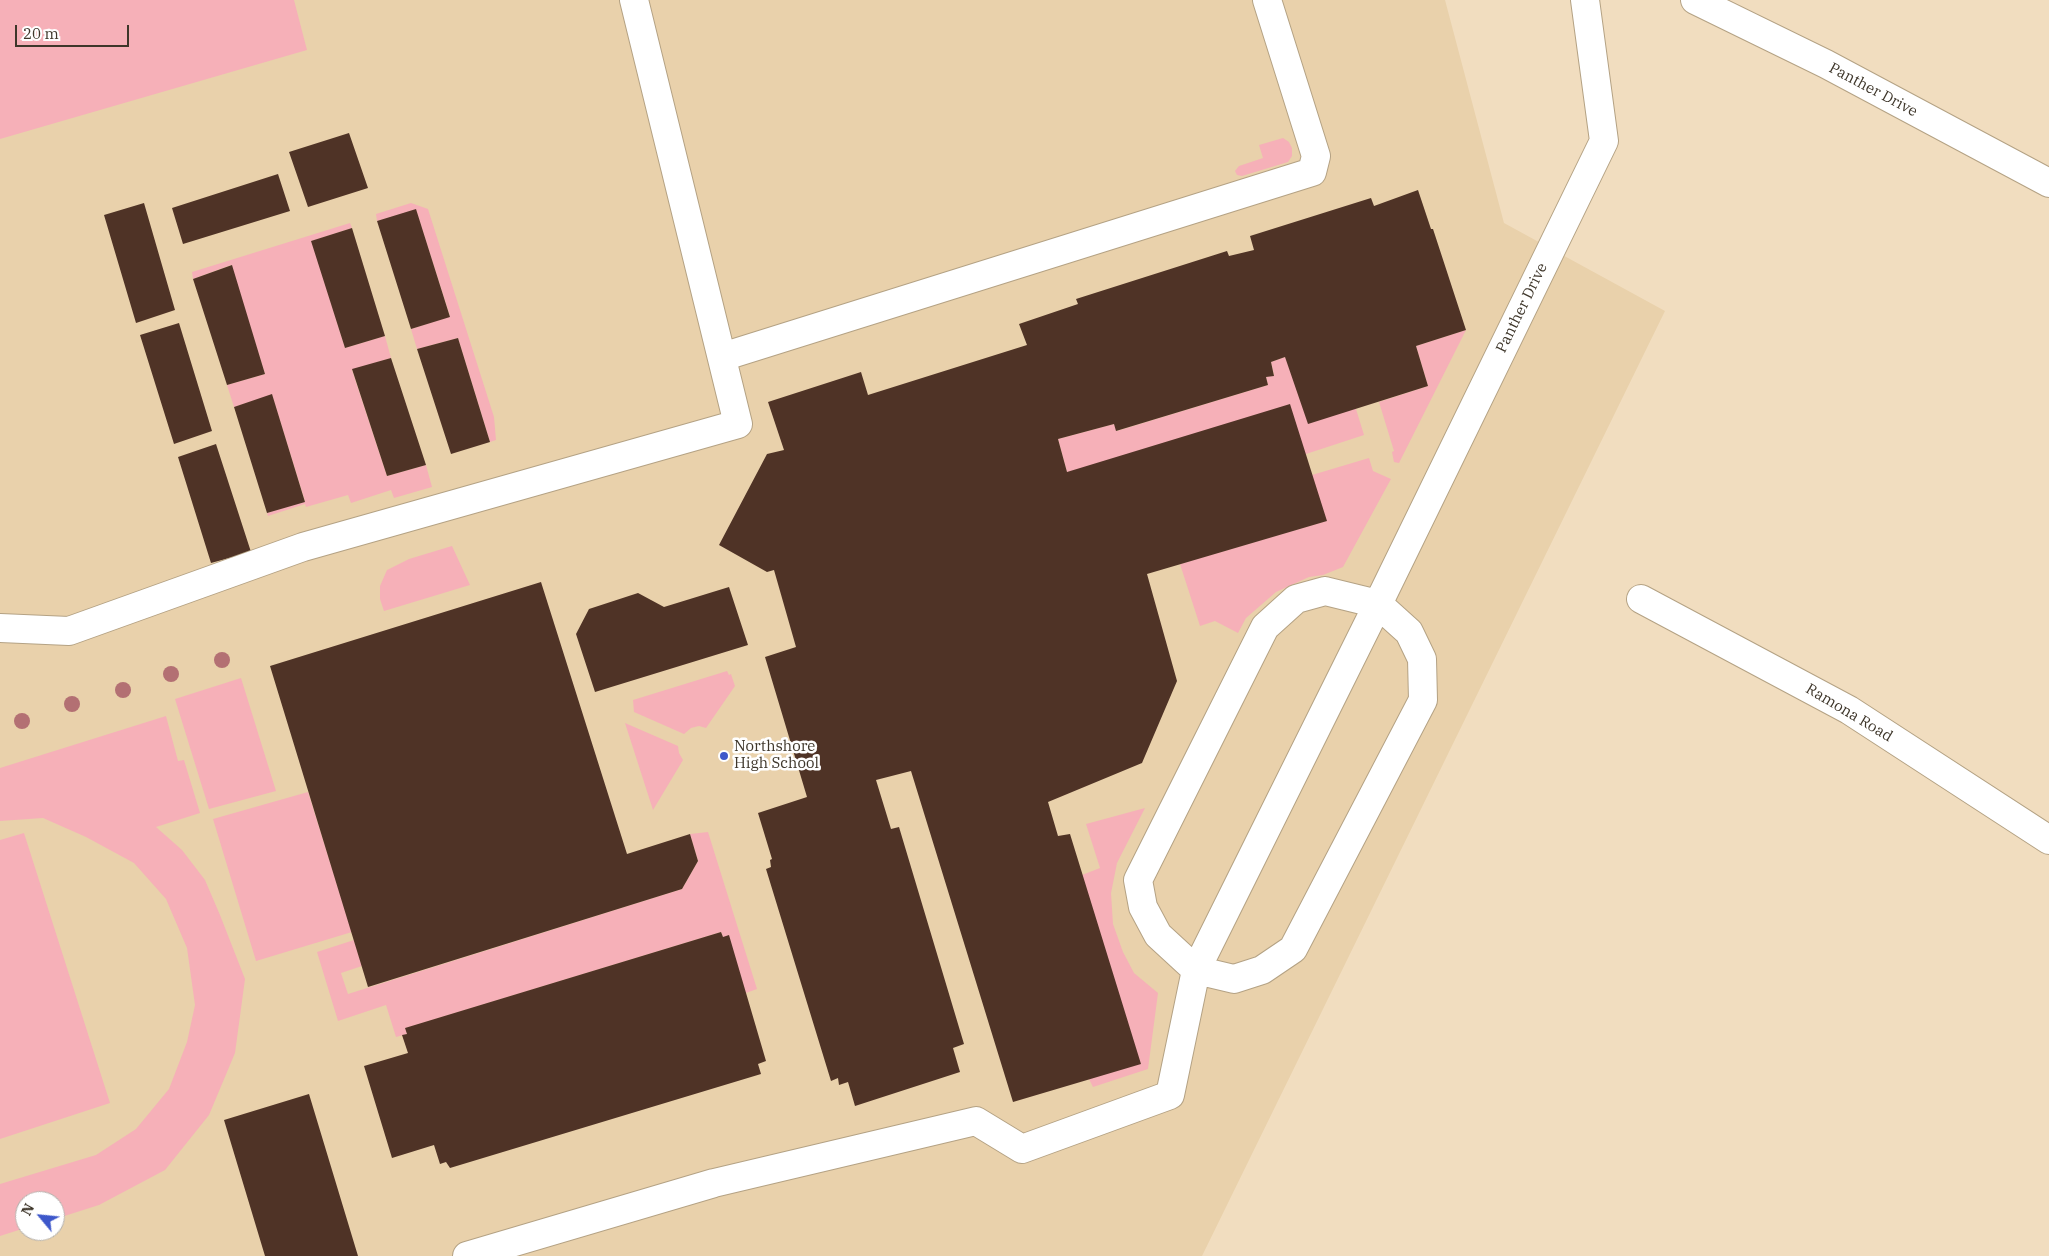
<!DOCTYPE html>
<html>
<head>
<meta charset="utf-8">
<style>
	body { margin:0 }
	#map { position:relative; width:2049px; height:1256px; overflow:hidden; background:#f1ddbf; font-family:"IBM Plex Serif",serif }
	canvas { display:block }
	.north { position:absolute; left:15px; top:1191px; width:50px; height:50px; box-sizing:border-box; background:#fff; border:1px solid #b2afaa; border-radius:50%; rotate:298deg; font-size:14px; font-weight:700; line-height:20px; text-align:center; color:#3e362a }
	.north::after { content:''; display:block; margin:auto; width:18px; height:22px; background:#3d57ca; clip-path:polygon(50% 0,100% 100%,50% 72%,0 100%) }
	.scale { position:absolute; left:15px; top:25px; width:114px; height:22px; box-sizing:border-box; border:2px solid #3e362a; border-top:0; padding-left:6px; font-size:15px; line-height:18px; white-space:nowrap; color:#3e362a; -webkit-text-stroke:4px #fff; paint-order:stroke }
</style>
</head>
<body>
<div id="map">
<canvas width="2049" height="1256"></canvas>
<div class="north">N</div>
<div class="scale">20 m</div>
</div>
<script>
const ctx = document.querySelector('canvas').getContext('2d');
ctx.lineJoin = 'round';
function fill(path, color) {
  ctx.fillStyle = color;
  ctx.fill(path, 'evenodd');
}
function shape(rows) {
  const path = new Path2D();
  for (const r of rows) {
    path.moveTo(r[0], r[1]);
    for (let i = 2; i < r.length; i += 2) path.lineTo(r[i], r[i + 1]);
  }
  return path;
}
function trace(path, color, width, dash) {
  ctx.strokeStyle = color;
  ctx.lineWidth = width;
  ctx.lineCap = dash ? 'butt' : 'round';
  ctx.setLineDash(dash || []);
  ctx.stroke(path);
}
function drawText(font, color, halo, rows, align = 'center') {
  ctx.font = font + ' "IBM Plex Serif",serif';
  ctx.lineWidth = 5;
  ctx.setLineDash([]);
  ctx.textBaseline = 'middle';
  ctx.strokeStyle = halo;
  ctx.fillStyle = color;
  for (const [text, x, y, turn = 0] of rows) {
    ctx.save();
    ctx.translate(x, y);
    ctx.rotate((+turn || 0) * Math.PI / 180);
    ctx.textAlign = isNaN(turn) ? turn : align;
    if (halo) ctx.strokeText(text, 0, 0);
    ctx.fillText(text, 0, 0);
    ctx.restore();
  }
}
fill(shape([
	[0,0,1445,0,1504,223,1665,311,1202,1256,0,1256],
	[25,1201,55,1201,55,1231,25,1231]
]), '#e9d1ab');
fill(shape([
	[0,0,294,0,307,50,0,139],
	[1283,138,1289,142,1292,148,1292,156,1288,162,1242,176,1237,175,1235,171,1239,166,1263,158,1259,145],
	[411,203,428,209,494,417,496,440,490,442,458,338,417,349,411,329,450,316,416,210,377,221,376,214],
	[350,223,352,228,312,241,345,348,385,336,391,358,352,370,387,476,426,465,432,487,394,498,391,490,351,503,348,495,306,507,305,504,268,516,267,513,305,501,272,395,234,407,227,385,265,374,231,265,193,279,192,272],
	[1466,330,1399,463,1394,462,1392,452,1394,451,1379,402,1428,386,1416,346],
	[1285,357,1356,409,1364,435,1306,454,1067,472,1058,439,1114,424,1117,431,1268,385,1266,377,1274,375,1271,362],
	[1369,458,1373,471,1391,479,1343,567,1323,575,1309,577,1276,592,1246,618,1238,633,1215,621,1200,626,1180,564,1326,521,1312,475],
	[452,546,470,585,384,611,380,599,380,586,387,570,409,559],
	[727,671,729,675,731,674,735,686,706,728,699,726,691,728,684,734,634,712,633,700],
	[241,678,276,791,209,809,175,699],
	[166,716,178,761,184,760,200,813,156,827,182,850,205,880,220,915,245,979,235,1053,209,1115,165,1170,99,1205,55,1219,55,1201,25,1201,25,1228,0,1236,0,1184,96,1155,136,1129,169,1089,187,1042,195,1005,187,948,166,899,134,863,86,837,43,818,0,821,0,768],
	[625,723,678,746,679,753,683,760,653,810],
	[308,792,352,932,256,961,213,819],
	[1145,808,1117,863,1111,893,1113,924,1123,952,1134,973,1158,993,1148,1069,1093,1087,1089,1079,1082,875,1100,868,1086,824],
	[708,832,757,989,746,993,721,932,406,1028,407,1034,396,1037,386,1005,338,1021,317,952,354,940,362,966,341,973,348,994,682,889,698,861,690,834],
	[24,833,110,1103,0,1139,0,840]
]), '#f6b0b8');
fill(shape([
	[349,133,368,188,308,207,289,152],
	[278,174,290,211,183,244,172,208],
	[1418,190,1431,229,1433,229,1466,330,1416,346,1428,386,1308,424,1285,357,1271,362,1274,376,1266,377,1268,385,1116,431,1114,424,1058,439,1067,472,1290,404,1327,521,1147,574,1177,681,1142,763,1048,802,1058,836,1070,834,1141,1064,1013,1102,911,771,876,780,891,829,899,827,964,1044,953,1048,960,1072,855,1106,848,1082,839,1085,838,1078,831,1081,766,869,771,867,770,860,772,859,758,813,807,797,765,657,796,647,774,570,767,572,719,545,767,454,784,450,768,402,861,372,868,395,1027,345,1019,324,1078,304,1076,299,1227,251,1229,256,1254,250,1250,236,1371,198,1374,206],
	[144,203,175,310,136,323,104,215],
	[416,209,450,317,411,329,377,221],
	[352,228,385,336,345,348,311,241],
	[232,265,265,374,227,385,193,279],
	[179,323,212,431,174,444,140,335],
	[458,338,490,442,451,454,417,349],
	[391,358,426,465,387,476,352,369],
	[272,394,305,502,267,513,234,407],
	[216,444,251,552,211,563,178,457],
	[541,582,627,854,690,834,698,861,682,889,368,987,270,666],
	[729,587,748,645,595,692,576,634,589,609,638,593,664,607],
	[721,932,723,937,729,935,766,1061,758,1064,761,1074,450,1168,446,1162,440,1164,434,1145,392,1158,364,1066,408,1053,402,1035,407,1034,405,1028],
	[309,1094,358,1256,265,1256,224,1120]
]), '#4f3326');
const minor = shape([
	[1695,0,1826,64,2049,183],
	[722,357,1312,172,1316,156,1267,0],
	[1325,591,1378,604,1409,632,1422,659,1423,700,1293,949,1262,970,1234,979,1196,970,1158,935,1143,907,1138,880,1265,627,1296,599,1325,591],
	[1641,599,1849,710,2049,840],
	[0,628,69,631,303,547,738,424,634,0],
	[467,1256,714,1183,976,1121,1022,1149,1170,1095,1196,970,1378,604,1604,141,1585,0]
]);
trace(minor, '#b4a284', 30);
trace(minor, '#fff', 28);
ctx.fillStyle = '#b37073';
for (const [x, y] of [
	[222,660],
	[171,674],
	[123,690],
	[72,704],
	[22,721]
]) {
  ctx.beginPath();
  ctx.arc(x, y, 8, 0, 2 * Math.PI);
  ctx.fill();
}
for (const [x, y, r, color] of [
	[724,756,5,"#3d57ca"]
]) {
  const dot = new Path2D();
  dot.arc(x, y, r, 0, 2 * Math.PI);
  ctx.fillStyle = color;
  ctx.fill(dot);
  trace(dot, '#fff', 2);
}
drawText('15px', '#3e362a', '#fff', [
	["Panther Drive",1873,90,28],
	["Panther Drive",1522,308,-64],
	["Ramona Road",1849,713,31]
]);
drawText('15px', '#3e362a', '#fff', [
	["Northshore",734,747],
	["High School",734,764]
], 'left');
</script>
</body>
</html>
